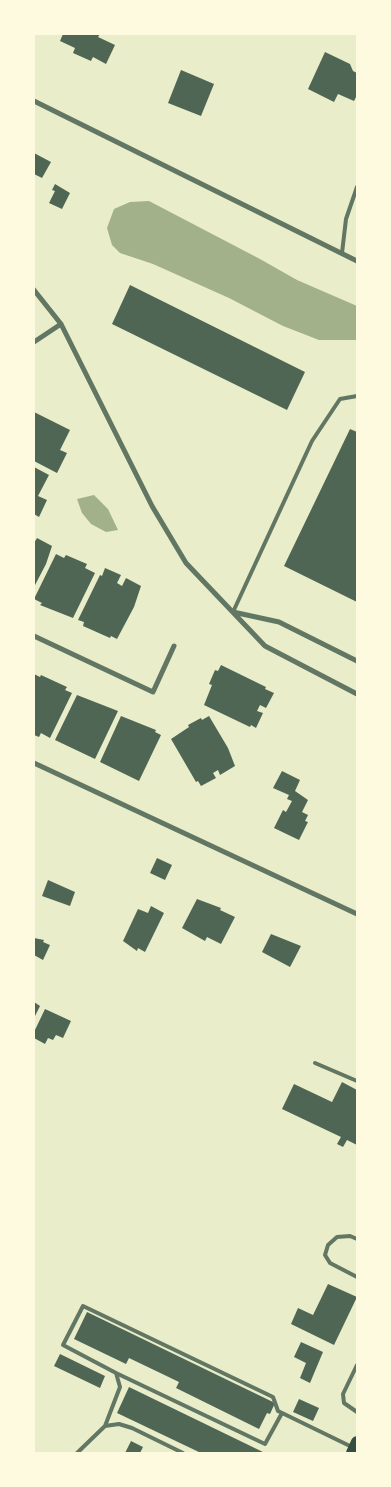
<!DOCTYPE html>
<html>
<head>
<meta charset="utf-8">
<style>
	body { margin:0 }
	#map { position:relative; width:391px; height:1487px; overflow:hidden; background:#e9edc9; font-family:"DejaVu Sans",sans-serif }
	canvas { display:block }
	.frame { position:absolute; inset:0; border:35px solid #fefae0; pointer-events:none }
</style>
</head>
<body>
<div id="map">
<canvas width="391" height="1487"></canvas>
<div class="frame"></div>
</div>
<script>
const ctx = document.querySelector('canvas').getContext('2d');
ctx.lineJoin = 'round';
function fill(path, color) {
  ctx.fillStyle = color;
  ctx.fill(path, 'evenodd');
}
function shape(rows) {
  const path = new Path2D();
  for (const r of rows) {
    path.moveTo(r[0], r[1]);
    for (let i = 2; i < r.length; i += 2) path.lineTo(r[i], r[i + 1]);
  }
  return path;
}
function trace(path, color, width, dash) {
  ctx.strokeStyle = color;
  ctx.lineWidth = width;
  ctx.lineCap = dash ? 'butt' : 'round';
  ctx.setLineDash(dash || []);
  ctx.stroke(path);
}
fill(shape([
	[149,201,260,259,297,280,357,306,357,340,319,340,283,326,229,298,153,264,120,253,112,245,107,228,114,209,130,202],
	[94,495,108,509,118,530,106,532,91,524,82,513,77,499]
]), '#a3b18a');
fill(shape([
	[63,34,100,34,98,37,115,45,106,64,93,57,91,61,73,53,75,48,60,41],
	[325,52,350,64,353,71,357,73,357,95,354,101,338,94,334,102,308,89],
	[181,70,214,84,201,116,168,103],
	[34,153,51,162,42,178,34,174],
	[55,184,70,193,62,209,49,203,55,191,52,190],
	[130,285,305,372,287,410,112,324],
	[34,412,70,430,60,450,67,453,57,473,34,461],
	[350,429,357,432,357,602,284,566],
	[34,467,49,475,38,496,47,500,39,517,34,514],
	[37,538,52,546,46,564,34,587,34,543],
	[56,554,64,558,66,555,87,564,85,568,95,573,73,618,40,605,42,603,34,599],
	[105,568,121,575,117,583,122,586,126,578,141,586,134,607,117,639,111,636,110,638,83,626,84,622,78,620,100,575,102,576],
	[221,665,266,687,265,689,274,693,266,708,260,705,257,711,263,713,256,728,251,725,250,727,204,705,212,685,209,684,215,670,218,671],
	[34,674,40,677,41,675,67,687,65,690,72,693,50,738,41,733,39,737,34,735],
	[77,695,118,711,95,759,55,740],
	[121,716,156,730,155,732,161,735,139,781,100,762],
	[209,716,228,748,235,766,220,775,218,770,213,773,216,778,201,786,198,781,196,782,171,739,189,727,188,725,201,718,202,720],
	[282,771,300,780,295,791,308,800,302,812,308,815,305,821,308,822,299,840,274,828,283,810,286,812,292,801,287,799,289,795,273,788],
	[157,858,172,865,165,880,150,873],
	[48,880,75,892,70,906,42,896],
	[197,899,221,908,220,910,235,917,221,944,207,937,205,941,182,928],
	[151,906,164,913,145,952,138,948,137,951,123,941,138,909,148,913],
	[271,934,301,946,290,967,262,952],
	[34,938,44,940,43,942,50,945,43,960,34,955],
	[34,1002,40,1006,34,1018],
	[45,1009,71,1021,63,1038,56,1035,53,1040,48,1038,45,1044,34,1038,34,1032],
	[342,1082,357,1090,357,1145,347,1140,343,1147,337,1144,341,1137,282,1109,294,1084,332,1102],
	[328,1284,357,1297,334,1345,291,1324,298,1308,313,1315],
	[87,1312,275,1403,270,1414,267,1413,259,1429,176,1388,179,1382,129,1358,126,1364,74,1339],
	[301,1342,323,1352,310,1383,300,1378,306,1363,294,1357],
	[60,1354,105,1376,100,1388,54,1366],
	[129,1387,265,1453,201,1453,117,1413],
	[299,1399,319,1408,313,1421,293,1412],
	[131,1441,143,1447,140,1453,125,1453]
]), '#4f6655');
trace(shape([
	[342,253,346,219,357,187],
	[233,612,312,441,340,399,357,396],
	[315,1063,357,1081],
	[357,1239,350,1236,337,1237,328,1245,325,1255,330,1263,357,1277],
	[357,1365,343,1394,344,1403,357,1412],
	[116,1373,265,1444,282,1413],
	[105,1426,120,1387,116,1373,63,1345,83,1306,273,1397,278,1411,352,1447],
	[77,1453,105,1426,119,1424,132,1428,183,1453]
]), '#617663', 4);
trace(shape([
	[34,101,357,261],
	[34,290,61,324,152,506,186,563,265,646,357,694],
	[34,342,61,324],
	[233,612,279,622,357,661],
	[34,636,153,692,174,646],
	[34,763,357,914]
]), '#617663', 5);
trace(shape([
	[352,1453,357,1442]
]), '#344e41', 12);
</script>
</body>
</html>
